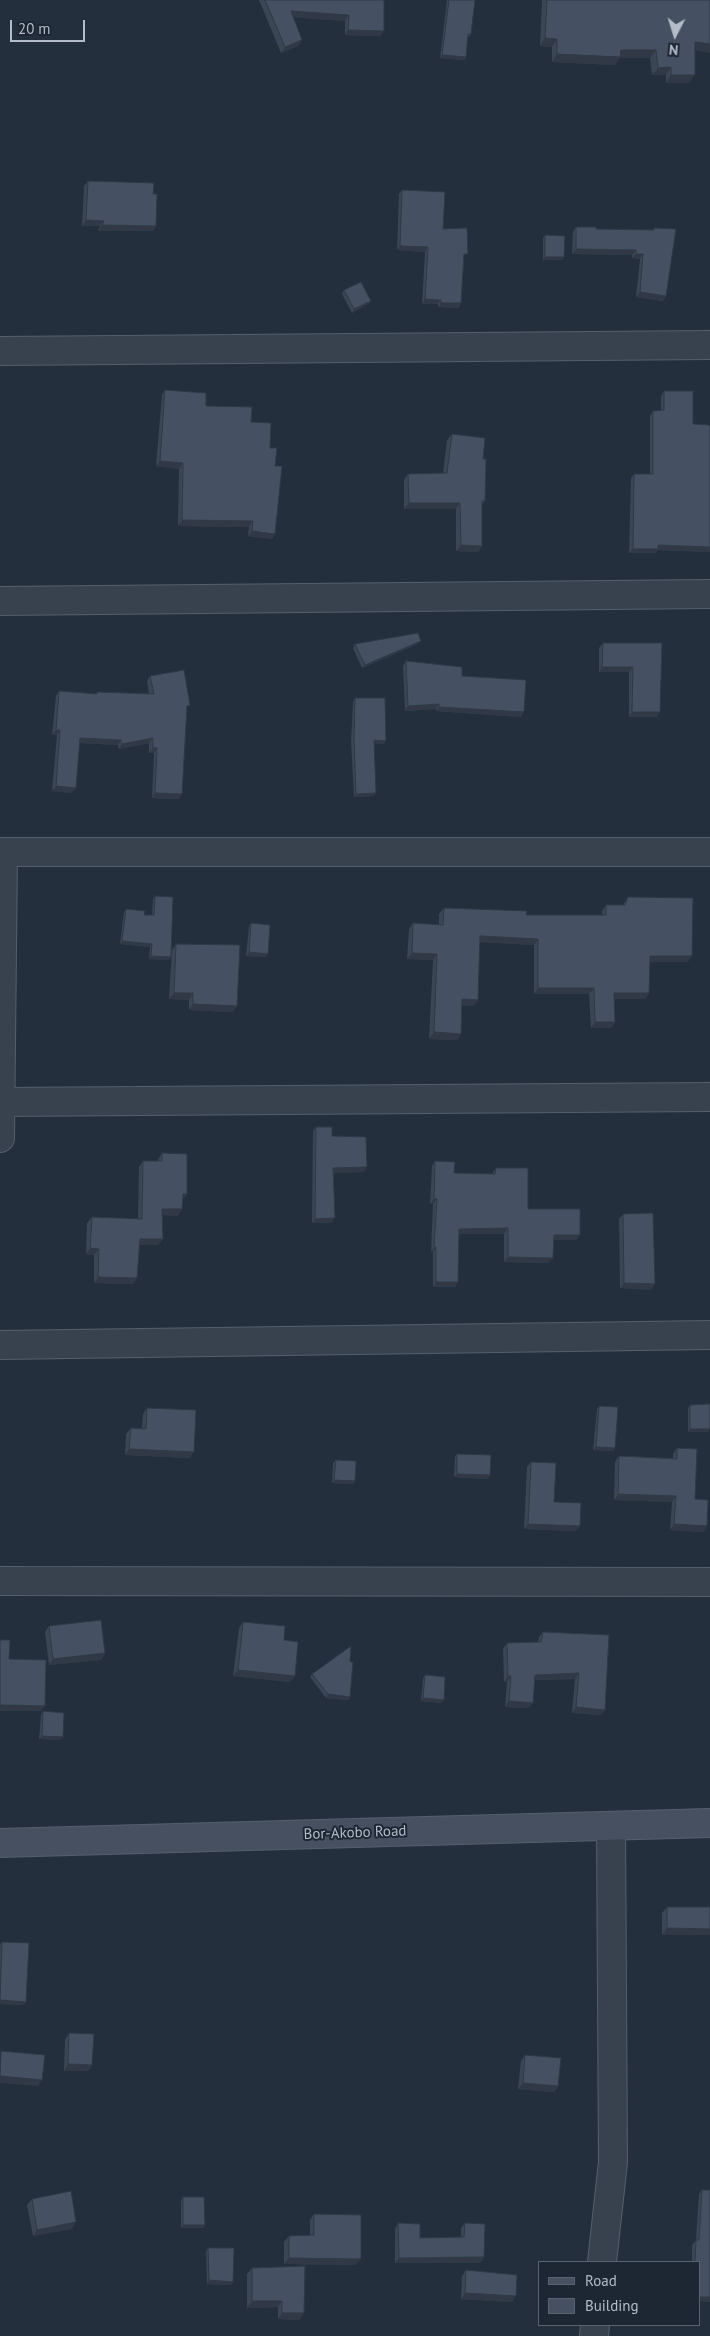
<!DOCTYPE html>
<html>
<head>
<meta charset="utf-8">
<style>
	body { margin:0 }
	#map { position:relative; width:710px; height:2336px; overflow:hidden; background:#242f3e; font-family:"PT Sans",sans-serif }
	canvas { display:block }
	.legend { position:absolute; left:538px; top:2261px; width:162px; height:65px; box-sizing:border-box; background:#1d2633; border:1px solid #59626f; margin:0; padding:6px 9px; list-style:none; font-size:15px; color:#b4bcc9 }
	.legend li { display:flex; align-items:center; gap:10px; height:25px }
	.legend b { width:25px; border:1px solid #59626f }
	.north { position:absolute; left:650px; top:10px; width:50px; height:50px; -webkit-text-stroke:4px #1d2633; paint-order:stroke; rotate:185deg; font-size:14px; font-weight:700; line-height:20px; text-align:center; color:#b4bcc9 }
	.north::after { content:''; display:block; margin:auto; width:18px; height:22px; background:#b4bcc9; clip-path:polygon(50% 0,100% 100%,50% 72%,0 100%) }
	.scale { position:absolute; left:10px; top:20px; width:75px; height:22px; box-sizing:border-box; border:2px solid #b4bcc9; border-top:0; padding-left:6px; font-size:15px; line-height:18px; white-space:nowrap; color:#b4bcc9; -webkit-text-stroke:4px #1d2633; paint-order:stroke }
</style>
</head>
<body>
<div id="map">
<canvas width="710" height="2336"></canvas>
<ul class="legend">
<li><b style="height:6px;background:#465061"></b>Road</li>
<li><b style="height:14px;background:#455162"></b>Building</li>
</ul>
<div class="north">N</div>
<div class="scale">20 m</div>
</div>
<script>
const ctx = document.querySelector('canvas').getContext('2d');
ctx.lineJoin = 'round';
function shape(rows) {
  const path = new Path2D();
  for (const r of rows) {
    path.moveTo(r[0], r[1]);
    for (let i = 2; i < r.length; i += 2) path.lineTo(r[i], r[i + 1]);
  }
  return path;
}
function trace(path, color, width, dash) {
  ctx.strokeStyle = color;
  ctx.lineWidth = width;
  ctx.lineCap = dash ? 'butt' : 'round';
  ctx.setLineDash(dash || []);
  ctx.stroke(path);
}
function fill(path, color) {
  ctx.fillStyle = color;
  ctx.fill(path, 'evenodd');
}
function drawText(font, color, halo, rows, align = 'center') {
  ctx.font = font + ' "PT Sans",sans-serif';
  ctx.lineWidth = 4;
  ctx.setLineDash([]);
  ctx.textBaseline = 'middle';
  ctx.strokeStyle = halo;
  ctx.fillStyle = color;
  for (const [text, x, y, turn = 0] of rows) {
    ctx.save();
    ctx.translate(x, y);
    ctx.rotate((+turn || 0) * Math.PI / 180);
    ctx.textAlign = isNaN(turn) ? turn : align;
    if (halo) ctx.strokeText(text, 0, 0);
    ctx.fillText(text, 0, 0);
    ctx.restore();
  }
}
const street = shape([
	[0,351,710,345],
	[0,601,710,594],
	[0,852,710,852],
	[0,1102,710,1097],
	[0,1138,3,852],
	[0,1345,710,1335],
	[0,1581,710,1582],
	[602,2262,613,2162,611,1826],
	[594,2336,595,2325]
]);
const secondary = shape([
	[0,1843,710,1823]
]);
trace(street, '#565f6c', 30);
trace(secondary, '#565f6c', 30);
trace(street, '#38414e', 28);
trace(secondary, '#465061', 28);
fill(shape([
	[259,0,384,0,384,31,380,36,345,35,345,21,293,17,302,40,298,46,281,53],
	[447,0,475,0,471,34,468,38,467,37,466,57,464,60,440,58],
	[542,0,710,0,695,50,689,83,666,83,666,75,652,75,650,58,619,58,615,65,552,62,552,47,540,46],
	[88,181,153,194,156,226,153,231,98,231,100,226,82,226,84,186],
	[402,190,443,229,464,259,461,303,458,308,438,307,438,304,422,304,425,252,397,250,399,194],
	[576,227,596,229,653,230,654,228,666,296,663,301,636,297,640,259,632,258,632,255,572,254,573,232],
	[545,235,562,260,543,260,543,238],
	[344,290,371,301,368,304,352,313,342,294],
	[165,390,206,406,251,422,270,448,275,466,275,534,272,539,248,536,249,527,178,526,179,469,156,466,162,395],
	[664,391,693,424,710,425,710,552,658,550,655,553,629,553,631,478,634,474,650,474,650,416,653,411,661,411,661,396],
	[452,434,483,459,485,501,482,505,482,546,478,552,456,551,456,509,404,509,404,480,408,474,443,473,447,440],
	[603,643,662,643,657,717,629,717,629,672,599,672,599,648],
	[355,644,418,644,362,668,353,648],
	[406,661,462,676,521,717,436,711,436,709,405,711,403,666],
	[150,676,187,710,182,794,179,799,152,798,154,753,149,753,149,743,119,749,118,745,80,743,72,793,52,791,57,735,52,735,56,696,59,691,96,694,97,692,149,694,147,681],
	[355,698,384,744,374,743,374,796,354,797,351,742,353,702],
	[155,896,171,957,168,960,149,959,150,947,120,944,124,912,126,909,144,915,152,915,153,899],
	[628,897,688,962,650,962,649,993,645,999,614,999,615,1022,611,1028,591,1028,589,994,534,994,534,945,480,942,474,1006,462,1005,461,1034,457,1040,429,1039,433,960,407,959,409,929,413,923,439,925,439,914,444,908,526,915,602,915,602,911,606,905,623,905],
	[251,923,266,957,246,956,249,927],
	[176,944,237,1006,232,1012,189,1010,189,1000,169,999,172,950],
	[316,1127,332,1136,364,1172,333,1173,331,1223,312,1223,313,1131],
	[162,1153,183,1200,182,1209,178,1216,162,1215,163,1239,158,1245,139,1245,133,1284,94,1283,94,1255,86,1254,87,1223,92,1217,138,1219,139,1167,143,1161,158,1161,158,1160],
	[435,1161,454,1173,492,1174,496,1168,528,1209,580,1235,576,1240,553,1240,549,1263,504,1262,504,1234,459,1234,455,1287,433,1287,433,1252,431,1252,433,1204,430,1204,432,1166],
	[623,1214,651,1290,620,1288,619,1219],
	[690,1405,710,1429,708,1432,688,1432,688,1408],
	[599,1406,615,1448,613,1451,593,1450,597,1409],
	[147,1408,190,1458,125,1455,126,1434,131,1428,142,1428,143,1414],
	[677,1448,695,1499,703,1532,670,1530,672,1502,614,1500,615,1462,619,1456,673,1458,673,1454],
	[457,1454,490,1475,488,1479,454,1477,455,1457],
	[336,1460,355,1481,353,1484,332,1483,333,1463],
	[531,1462,554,1502,576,1531,524,1529,527,1467],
	[243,1622,284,1640,295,1676,290,1682,233,1676,239,1628],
	[49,1626,105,1653,101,1660,49,1665,45,1632],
	[543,1632,609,1635,601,1715,572,1713,575,1679,535,1680,529,1708,505,1707,507,1682,504,1682,503,1649,507,1643,538,1642,539,1637],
	[350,1662,350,1697,348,1700,326,1698,310,1677,312,1674],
	[425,1675,441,1703,421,1701,423,1679],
	[43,1711,60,1740,39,1739,41,1715],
	[667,1907,710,1907,710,1935,662,1935,662,1913],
	[2,1942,24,2005,0,2004,0,1945],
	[69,2033,92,2065,88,2071,64,2071,65,2040],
	[525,2055,558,2086,554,2092,518,2089,521,2061],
	[702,2190,710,2302,699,2301,699,2262,692,2262,692,2245,696,2240,699,2194],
	[183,2197,205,2225,203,2228,181,2228,181,2201],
	[32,2199,72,2229,33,2236,27,2205],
	[314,2214,356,2265,284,2264,284,2242,289,2236,310,2235,310,2220],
	[398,2223,420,2238,461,2237,461,2228,465,2223,484,2257,480,2263,395,2263,395,2229],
	[208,2248,233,2282,231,2285,207,2284,206,2251],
	[252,2268,300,2320,278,2319,278,2307,247,2308,247,2274],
	[466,2270,512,2302,461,2299,462,2276]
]), '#3b4654');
fill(shape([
	[291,11,349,15,345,21,287,17],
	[348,30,384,31,380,36,345,35],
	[545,38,557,39,552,47,540,46],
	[302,40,298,46,281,53,285,47],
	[695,42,710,44,710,53,690,49],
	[621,50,656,50,650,58,619,58,615,65,552,62,557,54],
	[442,55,466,57,464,60,440,58],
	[671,67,666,75,652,75,658,68],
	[671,75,695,75,689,83,666,83],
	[86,220,104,221,100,226,82,226],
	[102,225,156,226,153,231,98,231],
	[400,246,428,247,425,252,397,250],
	[576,249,636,250,632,255,572,254],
	[636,254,643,254,640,259,632,258],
	[545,257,564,257,562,260,543,260],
	[640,292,666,296,663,301,636,297],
	[425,299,441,300,438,304,422,304],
	[371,301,368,304,352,313,354,309],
	[441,303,461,303,458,308,438,307],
	[160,461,183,463,179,469,156,466],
	[409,503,460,503,456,509,404,509],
	[182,520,253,521,249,527,178,526],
	[252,531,275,534,272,539,248,536],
	[461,545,482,546,478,552,456,551],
	[658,545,710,547,710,552,658,550,655,553,629,553,633,549],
	[421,641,418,644,362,668,365,665],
	[602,667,633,667,629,672,599,672],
	[439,704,436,709,405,711,408,706],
	[439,707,524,712,521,717,436,711],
	[632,712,660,712,657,717,629,717],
	[56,730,60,730,57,735,52,735],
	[80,738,121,740,118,745,77,743],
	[153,738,149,743,119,749,122,744],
	[374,740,386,741,384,744,372,743],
	[153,748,157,748,154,753,149,753],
	[56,786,76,788,72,793,52,791],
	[155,793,182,794,179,799,152,798],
	[376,793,374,796,354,797,356,794],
	[480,936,538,939,534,945,476,942],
	[122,941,152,944,150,947,120,944],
	[249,952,268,954,266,957,246,956],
	[412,953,437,954,433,960,407,959],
	[151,956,171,957,168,960,149,959],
	[650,956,692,956,688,962,646,962],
	[538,988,594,988,589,994,534,994],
	[174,993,193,993,189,1000,169,999],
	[614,993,649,993,645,999,609,999],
	[462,999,478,1000,474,1006,458,1005],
	[193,1004,237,1006,232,1012,189,1010],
	[595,1022,615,1022,611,1028,591,1028],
	[434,1032,461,1034,457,1040,429,1039],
	[367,1167,364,1172,330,1173,333,1168],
	[183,1194,187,1194,183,1200,178,1200],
	[434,1199,437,1199,433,1204,430,1204],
	[162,1209,182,1209,178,1216,158,1215],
	[335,1218,331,1223,312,1223,315,1219],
	[508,1228,504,1234,455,1234,459,1229],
	[554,1235,580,1235,576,1240,550,1240],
	[140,1239,163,1239,158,1245,135,1245],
	[434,1247,436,1247,433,1252,431,1252],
	[90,1248,99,1249,94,1255,86,1254],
	[508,1257,553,1258,549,1263,504,1262],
	[98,1277,137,1278,133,1284,94,1283],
	[436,1282,458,1282,455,1287,433,1287],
	[624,1283,655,1284,651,1290,620,1288],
	[690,1429,710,1429,708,1432,688,1432],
	[596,1447,615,1448,613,1451,593,1450],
	[129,1449,194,1452,190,1458,125,1455],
	[457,1474,490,1475,488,1479,454,1477],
	[334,1480,355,1481,353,1484,332,1483],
	[618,1494,676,1496,672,1502,614,1500],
	[528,1524,580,1526,576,1531,524,1529],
	[674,1524,707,1526,703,1532,670,1530],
	[105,1653,101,1660,49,1665,53,1659],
	[238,1670,295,1676,290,1682,233,1676],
	[579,1673,575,1679,531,1680,535,1675],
	[508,1676,511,1676,507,1682,504,1682],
	[328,1694,350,1697,348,1700,326,1698],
	[423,1698,444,1700,441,1703,421,1701],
	[509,1701,533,1703,529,1708,505,1707],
	[0,1705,45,1706,41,1711,0,1711],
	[576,1707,605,1710,601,1715,572,1713],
	[42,1736,63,1737,60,1740,39,1739],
	[667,1928,710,1929,710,1935,662,1935],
	[0,2000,26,2002,24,2005,0,2004],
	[68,2064,92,2065,88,2071,64,2071],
	[0,2076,42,2080,38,2086,0,2083],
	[523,2083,558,2086,554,2092,518,2089],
	[76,2222,72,2229,33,2236,37,2230],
	[183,2225,205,2225,203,2228,181,2228],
	[484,2257,480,2263,395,2263,399,2258],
	[289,2258,361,2259,356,2265,284,2264],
	[209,2280,233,2282,231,2285,207,2284],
	[465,2293,516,2296,512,2302,461,2299],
	[699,2297,710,2297,710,2302,699,2301],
	[252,2301,282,2301,278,2307,247,2308],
	[282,2313,304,2313,300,2320,278,2319]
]), '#303945');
const building = shape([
	[265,0,384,0,384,31,348,30,349,15,291,11,302,40,285,47,265,0],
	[449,0,475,0,471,34,468,34,466,57,442,55,449,0],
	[547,0,710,0,710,44,695,42,695,75,671,75,671,67,658,68,656,50,621,50,620,57,557,54,557,39,545,38,547,0],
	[88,181,154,183,153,194,157,194,156,226,102,225,104,221,86,220,88,181],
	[402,190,445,192,443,229,467,228,468,254,464,254,461,303,441,303,441,300,425,299,428,247,400,246,402,190],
	[576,227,596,227,596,229,654,230,654,228,676,229,666,296,640,292,643,254,636,254,636,250,576,249,576,227],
	[545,235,565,236,564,257,545,257,545,235],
	[361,282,371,301,354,309,344,290,361,282],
	[165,390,206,393,206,406,252,407,251,422,271,423,270,448,277,448,275,466,282,466,275,534,252,531,253,521,182,520,183,463,160,461,165,390],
	[664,391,693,391,693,424,710,425,710,547,658,545,658,549,633,549,634,474,653,474,653,411,664,410,664,391],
	[452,434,485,438,483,459,486,459,485,501,482,501,482,546,461,545,460,503,409,503,408,474,447,473,452,434],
	[418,633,421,641,365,665,355,644,418,633],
	[603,643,662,643,660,712,632,712,633,667,602,667,603,643],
	[406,661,462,667,462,676,526,680,524,712,439,707,439,704,408,706,406,661],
	[184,670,190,705,187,706,182,794,155,793,157,748,153,748,153,738,122,744,121,740,80,738,76,788,56,786,60,730,56,730,59,691,97,694,97,692,154,694,150,676,184,670],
	[355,698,385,698,386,741,374,740,376,793,356,794,354,739,355,698],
	[155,896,173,897,171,957,151,956,152,944,122,941,126,909,145,911,144,915,154,915,155,896],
	[628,897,693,898,692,956,650,956,649,993,614,993,615,1022,595,1022,594,988,538,988,538,939,480,936,478,1000,462,999,461,1034,434,1032,437,954,412,953,413,923,443,925,444,908,527,911,526,915,606,915,606,905,625,905,628,897],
	[251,923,270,925,268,954,249,952,251,923],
	[176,944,240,945,237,1006,193,1004,193,993,174,993,176,944],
	[316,1127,332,1127,332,1136,366,1137,367,1167,333,1168,335,1218,315,1219,316,1127],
	[162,1153,187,1154,187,1194,183,1194,182,1209,162,1209,163,1239,140,1239,137,1278,98,1277,99,1249,90,1248,92,1217,142,1219,143,1161,162,1161,162,1153],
	[435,1161,455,1162,454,1173,495,1174,496,1168,528,1168,528,1209,580,1209,580,1235,554,1235,553,1258,508,1257,508,1228,459,1229,458,1282,436,1282,436,1247,434,1247,437,1199,434,1199,435,1161],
	[653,1213,655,1284,624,1283,623,1214,653,1213],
	[710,1404,710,1429,690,1429,690,1405,710,1404],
	[599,1406,618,1407,615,1448,596,1447,599,1406],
	[147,1408,196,1410,194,1452,129,1449,131,1428,146,1429,147,1408],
	[677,1448,697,1449,695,1499,708,1500,707,1526,674,1524,676,1496,618,1494,619,1456,677,1459,677,1448],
	[457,1454,491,1455,490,1475,457,1474,457,1454],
	[336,1460,356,1461,355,1481,334,1480,336,1460],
	[531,1462,556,1463,554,1502,581,1503,580,1526,528,1524,531,1462],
	[101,1620,105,1653,53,1659,49,1626,101,1620],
	[243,1622,285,1626,284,1640,298,1642,295,1676,238,1670,243,1622],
	[543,1632,609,1635,605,1710,576,1707,579,1673,535,1675,533,1703,509,1701,511,1676,508,1676,507,1643,541,1642,543,1632],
	[0,1640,10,1640,9,1659,46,1660,45,1706,0,1705,0,1640],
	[351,1646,350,1662,353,1662,350,1697,328,1694,312,1674,351,1646],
	[425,1675,445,1677,444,1700,423,1698,425,1675],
	[43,1711,64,1713,63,1737,42,1736,43,1711],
	[667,1907,710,1907,710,1929,667,1928,667,1907],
	[2,1942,29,1943,26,2002,0,2000,2,1942],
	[69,2033,94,2034,92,2065,68,2064,69,2033],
	[1,2051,45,2055,42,2080,0,2076,1,2051],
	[525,2055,561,2058,558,2086,523,2083,525,2055],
	[702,2190,710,2190,710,2297,699,2297,699,2262,695,2262,696,2240,699,2240,702,2190],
	[71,2191,76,2222,37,2230,32,2199,71,2191],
	[183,2197,204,2197,205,2225,183,2225,183,2197],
	[314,2214,361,2215,361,2259,289,2258,289,2236,314,2235,314,2214],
	[398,2223,420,2224,420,2238,464,2237,465,2223,485,2224,484,2257,399,2258,398,2223],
	[208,2248,234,2248,233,2282,209,2280,208,2248],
	[305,2266,304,2313,282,2313,282,2301,252,2301,252,2268,305,2266],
	[466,2270,517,2275,516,2296,465,2293,466,2270]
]);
fill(building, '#455162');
trace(building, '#303945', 1);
drawText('15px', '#b4bcc9', '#1d2633', [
	["Bor-Akobo Road",355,1833,-2]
]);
</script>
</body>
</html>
